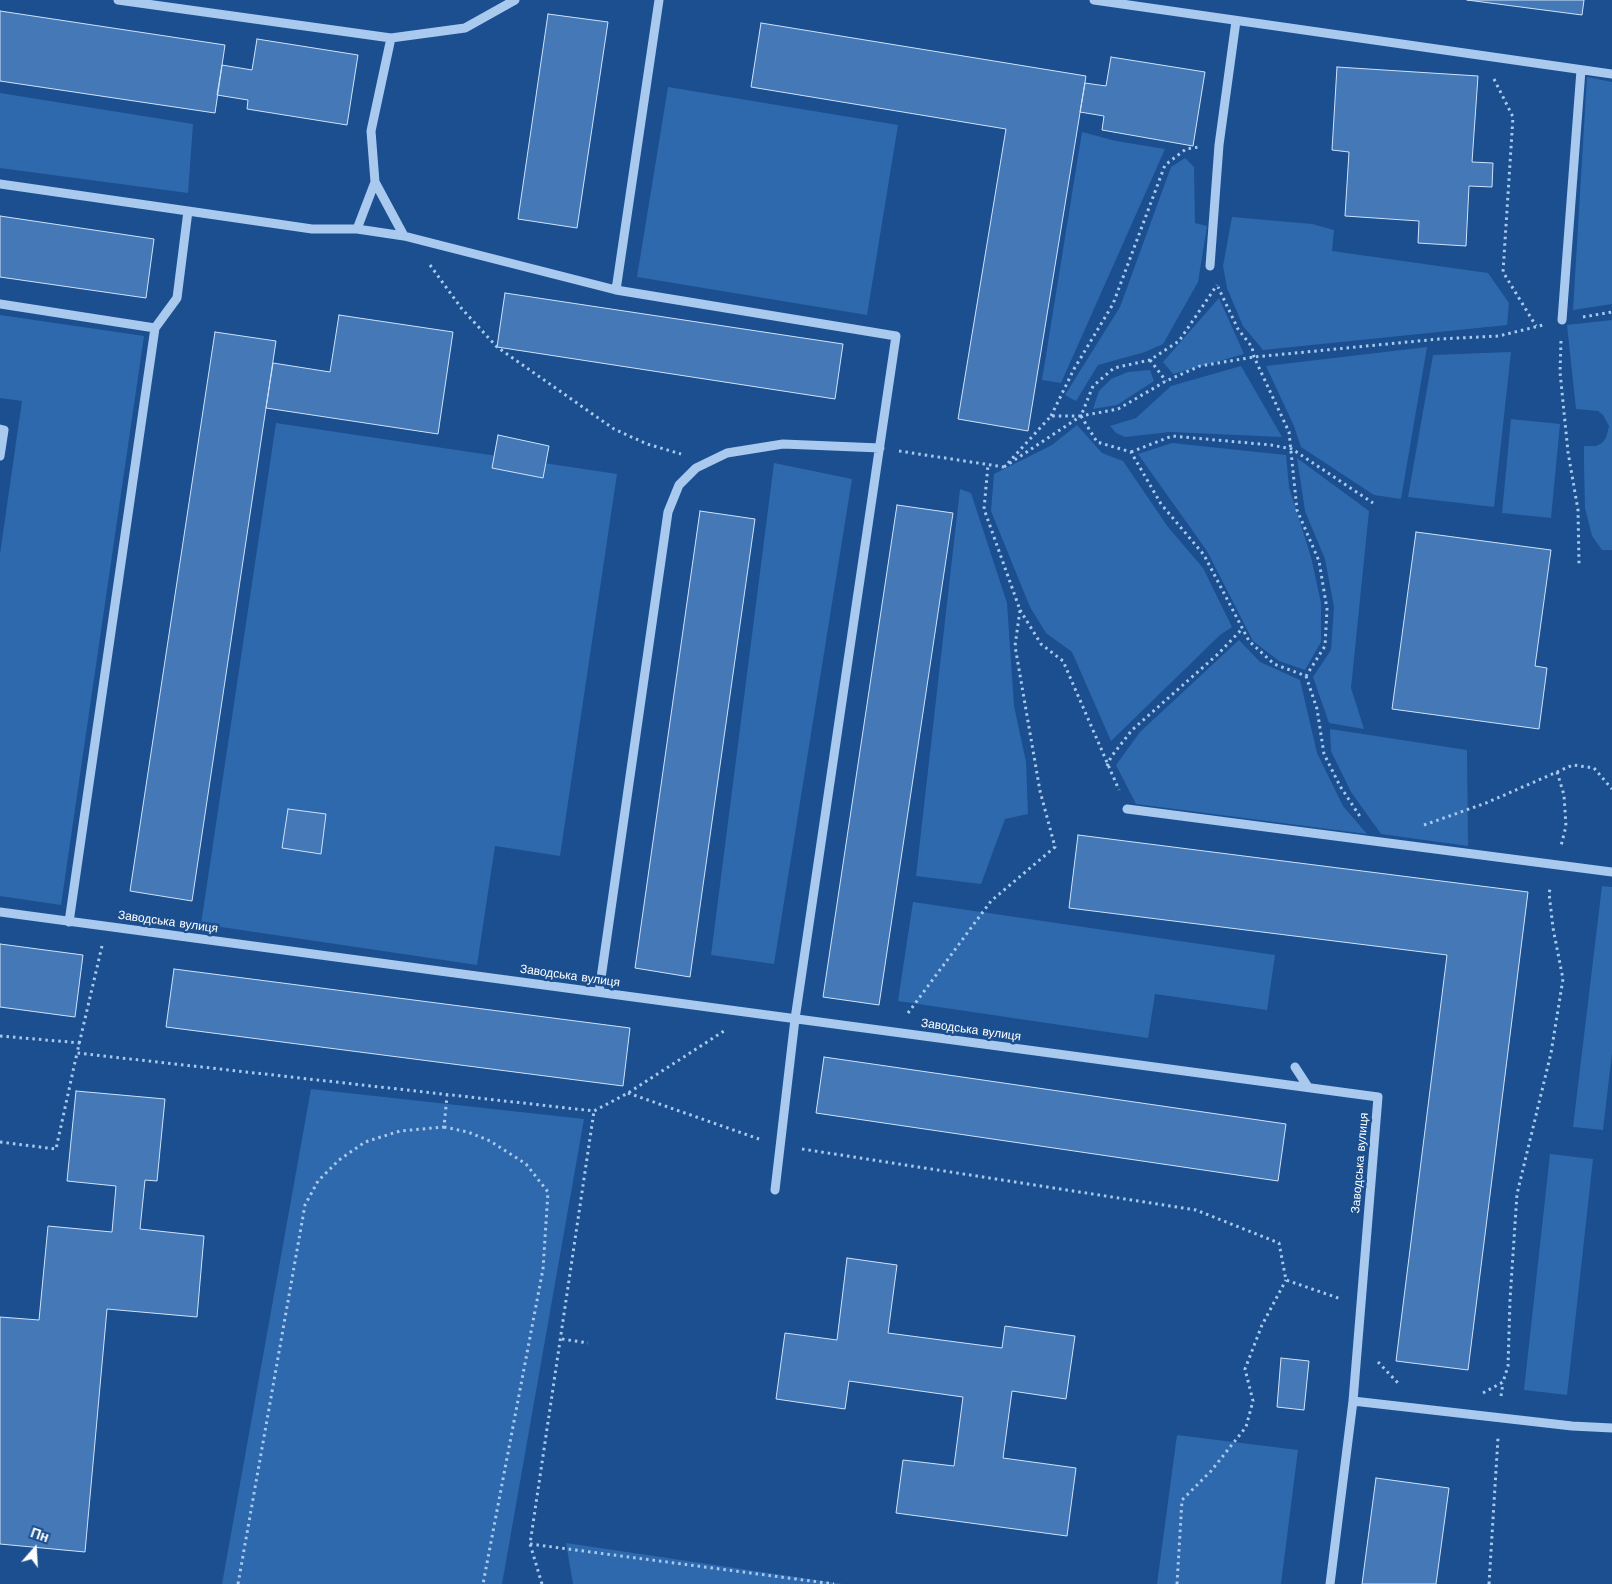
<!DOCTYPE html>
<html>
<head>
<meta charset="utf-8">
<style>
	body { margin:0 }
	#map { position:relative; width:1612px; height:1584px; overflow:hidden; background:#1b4f8f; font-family:"Work Sans",sans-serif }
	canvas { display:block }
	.north { position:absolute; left:10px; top:1524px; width:50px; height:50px; -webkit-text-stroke:4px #1b4f8f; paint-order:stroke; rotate:19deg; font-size:14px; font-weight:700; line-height:20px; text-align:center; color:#fff }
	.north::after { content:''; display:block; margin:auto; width:18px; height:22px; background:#fff; clip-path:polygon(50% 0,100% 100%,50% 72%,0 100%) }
</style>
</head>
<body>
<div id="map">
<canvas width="1612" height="1584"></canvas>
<div class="north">Пн</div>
</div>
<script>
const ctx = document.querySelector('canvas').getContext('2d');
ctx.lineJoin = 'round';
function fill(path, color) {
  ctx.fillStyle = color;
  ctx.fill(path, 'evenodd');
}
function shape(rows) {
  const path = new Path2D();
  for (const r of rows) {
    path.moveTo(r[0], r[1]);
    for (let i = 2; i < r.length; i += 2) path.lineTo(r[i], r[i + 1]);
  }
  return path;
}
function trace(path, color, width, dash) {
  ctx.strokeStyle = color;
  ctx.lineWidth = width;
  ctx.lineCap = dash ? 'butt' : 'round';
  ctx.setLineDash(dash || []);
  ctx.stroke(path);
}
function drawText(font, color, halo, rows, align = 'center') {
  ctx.font = font + ' "Work Sans",sans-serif';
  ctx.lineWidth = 5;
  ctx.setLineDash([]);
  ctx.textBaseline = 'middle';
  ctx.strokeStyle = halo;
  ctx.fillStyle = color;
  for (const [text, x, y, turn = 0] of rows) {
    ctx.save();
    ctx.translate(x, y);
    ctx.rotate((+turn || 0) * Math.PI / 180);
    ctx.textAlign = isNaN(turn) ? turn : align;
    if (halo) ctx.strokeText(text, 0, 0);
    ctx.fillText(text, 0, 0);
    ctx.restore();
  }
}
fill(shape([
	[1587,77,1612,82,1612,304,1573,310],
	[668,87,898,125,867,315,637,277],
	[0,93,193,124,188,193,0,168],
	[1082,132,1116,141,1165,149,1061,383,1042,380],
	[1185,158,1194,167,1195,223,1207,226,1198,282,1163,344,1145,352,1098,365,1076,401,1065,395,1120,307,1171,167],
	[1232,217,1312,224,1334,230,1332,251,1488,273,1509,303,1507,325,1263,350,1243,326,1227,288,1223,266],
	[1219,298,1244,354,1173,374,1163,362],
	[0,315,144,336,61,905,0,896,0,554,22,401,0,398],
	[1612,320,1612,550,1602,550,1592,536,1585,508,1584,465,1584,446,1596,446,1602,443,1606,438,1609,426,1603,415,1598,411,1576,409,1567,325],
	[1427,347,1401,499,1374,495,1301,447,1294,426,1266,366],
	[1511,352,1494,507,1408,497,1433,355],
	[1241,366,1282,437,1170,432,1125,437,1116,433,1110,426,1136,418,1171,386],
	[1150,370,1154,381,1117,405,1093,409,1099,391,1111,379,1128,372],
	[1511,419,1560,424,1551,518,1502,513],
	[276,423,617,474,560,856,495,846,477,965,201,924],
	[1077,425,1102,453,1123,461,1168,527,1203,568,1232,627,1220,635,1111,741,1072,652,1046,633,1030,607,991,511,994,474,1052,445],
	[1172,443,1286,455,1289,487,1311,557,1321,603,1321,642,1305,670,1279,661,1253,641,1207,551,1138,454],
	[1297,458,1369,511,1351,688,1364,729,1329,723,1313,677,1331,650,1334,607,1325,559,1305,511],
	[774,463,852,479,774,964,711,955],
	[960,489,971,493,1007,603,1014,706,1026,762,1028,814,1005,819,981,884,916,876],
	[1239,640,1260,662,1300,680,1317,753,1343,806,1367,834,1136,804,1116,765,1140,732],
	[1330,729,1467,750,1468,846,1381,834,1351,792,1331,751],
	[1602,886,1612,887,1612,1053,1603,1130,1573,1127],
	[913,902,1275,955,1267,1010,1155,994,1148,1038,898,1001],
	[311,1089,584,1119,502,1584,222,1584],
	[1550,1154,1593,1159,1567,1395,1524,1390],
	[1177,1435,1298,1450,1281,1584,1157,1584],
	[566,1543,843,1584,573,1584]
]), '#2e69ad');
const building = shape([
	[1467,0,1584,0,1582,15,1467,0],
	[0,11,225,45,215,113,0,81,0,11],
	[548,14,608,22,577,228,518,219,548,14],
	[761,23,1086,76,1028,431,958,419,1006,129,751,87,761,23],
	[257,39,358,55,347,125,247,109,248,100,217,95,222,65,252,70,257,39],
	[1111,57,1205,72,1193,146,1102,130,1104,116,1080,112,1085,83,1106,86,1111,57],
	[1337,67,1478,76,1472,162,1493,163,1492,187,1469,186,1466,246,1418,243,1419,221,1345,216,1349,152,1332,150,1337,67],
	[0,216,154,239,146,298,0,277,0,216],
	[505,293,843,344,835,399,497,347,505,293],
	[339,315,453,332,438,434,266,408,273,363,330,372,339,315],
	[215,332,276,341,192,901,130,891,215,332],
	[498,435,549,446,543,478,492,468,498,435],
	[897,505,953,513,879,1005,823,997,897,505],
	[700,511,755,519,690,977,635,968,700,511],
	[1416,532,1551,550,1535,666,1547,668,1539,729,1392,709,1416,532],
	[288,809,326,814,321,854,282,848,288,809],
	[1078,835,1528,892,1468,1370,1396,1361,1447,955,1069,908,1078,835],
	[0,944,83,955,75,1017,0,1007,0,944],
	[174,969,630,1028,623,1086,166,1027,174,969],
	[824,1057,1286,1124,1278,1181,816,1113,824,1057],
	[76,1091,165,1099,157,1181,145,1180,140,1229,204,1236,197,1317,107,1309,85,1552,0,1544,0,1317,39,1320,48,1226,112,1232,116,1186,67,1181,76,1091],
	[847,1258,897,1265,888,1333,1002,1348,1005,1326,1075,1336,1066,1399,1012,1391,1003,1458,1076,1468,1067,1536,896,1513,903,1460,954,1466,963,1397,849,1381,845,1409,776,1399,785,1333,837,1340,847,1258],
	[1281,1358,1309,1361,1304,1410,1277,1407,1281,1358],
	[1376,1478,1449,1488,1436,1584,1362,1584,1376,1478]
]);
fill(building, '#4478b7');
trace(building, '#cfe3fa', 1);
trace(shape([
	[1494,79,1513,117,1503,272,1536,326],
	[430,265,462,309,497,347,614,429,647,444,681,454],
	[1583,317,1612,312],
	[1561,341,1560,372,1568,452,1578,510,1579,564],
	[1150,360,1166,381],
	[1051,416,1074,369,1113,304,1165,165,1186,149,1199,147],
	[1081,416,1097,442,1131,452,1161,504,1204,555,1249,641,1274,664,1306,676,1325,646,1327,609,1319,561,1297,510,1289,432,1254,357,1252,347,1238,329,1218,287],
	[899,451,1004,467],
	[1131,452,1172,436,1271,445,1292,449,1373,503],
	[1008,463,1051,416,1081,416,1093,386,1114,368,1150,360,1179,341,1217,285],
	[1004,467,1081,416,1118,409,1166,381,1200,366,1254,357,1439,339,1499,336,1543,325],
	[1020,610,1041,644,1063,661,1119,790],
	[1306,676,1317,709,1324,754,1340,786,1361,818],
	[1107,766,1111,757,1132,730,1218,654,1242,629],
	[1557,772,1564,795,1566,826,1561,846],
	[1424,825,1486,803,1573,765,1594,768,1612,789],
	[102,946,77,1053,594,1111,628,1093,724,1031],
	[908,1013,991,901,1055,847,1040,791,1015,646,1020,610,984,509,988,465],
	[0,1036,81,1043],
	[628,1093,759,1139],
	[444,1127,468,1132,490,1141,526,1164,548,1192,543,1269,483,1584],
	[0,1142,56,1149,77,1053],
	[802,1149,1196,1210,1279,1243,1286,1280,1341,1299],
	[562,1339,588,1343],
	[1378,1362,1398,1383],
	[1483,1393,1503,1382,1508,1366,1510,1300,1517,1194,1551,1053,1563,979,1553,928,1549,893,1551,886],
	[1501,1396,1503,1383],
	[530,1544,834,1584],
	[238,1584,305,1205,318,1181,339,1160,365,1142,400,1131,444,1127,447,1096],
	[542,1584,530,1544,594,1111],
	[1177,1584,1182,1500,1211,1471,1246,1427,1253,1401,1245,1369,1262,1325,1286,1280],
	[1489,1584,1498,1438]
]), '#a9c9ee', 3, [2.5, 4]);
trace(shape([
	[118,0,391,38],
	[1094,0,1612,74],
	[375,182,404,236],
	[0,184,188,211],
	[357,229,404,236,616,290,896,336,795,1019,775,1190],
	[1210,266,1219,145,1236,21],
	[616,290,659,0],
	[0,304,155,328],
	[1562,320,1581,70],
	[0,429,4,430,0,456],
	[1127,809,1612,872],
	[0,912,1378,1097,1353,1401,1572,1426,1612,1428],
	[69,922,155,328,177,298,188,211,312,229,357,229,375,182,371,131,391,38,465,28,515,0],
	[599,992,668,512,679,485,696,468,727,453,783,444,880,448],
	[1295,1067,1308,1087],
	[1330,1584,1353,1401]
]), '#a9c9ee', 9);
drawText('12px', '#fff', '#1b4f8f', [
	["Заводська вулиця",168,922,8],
	["Заводська вулиця",570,976,8],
	["Заводська вулиця",971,1030,8],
	["Заводська вулиця",1360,1163,-85]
]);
</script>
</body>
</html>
